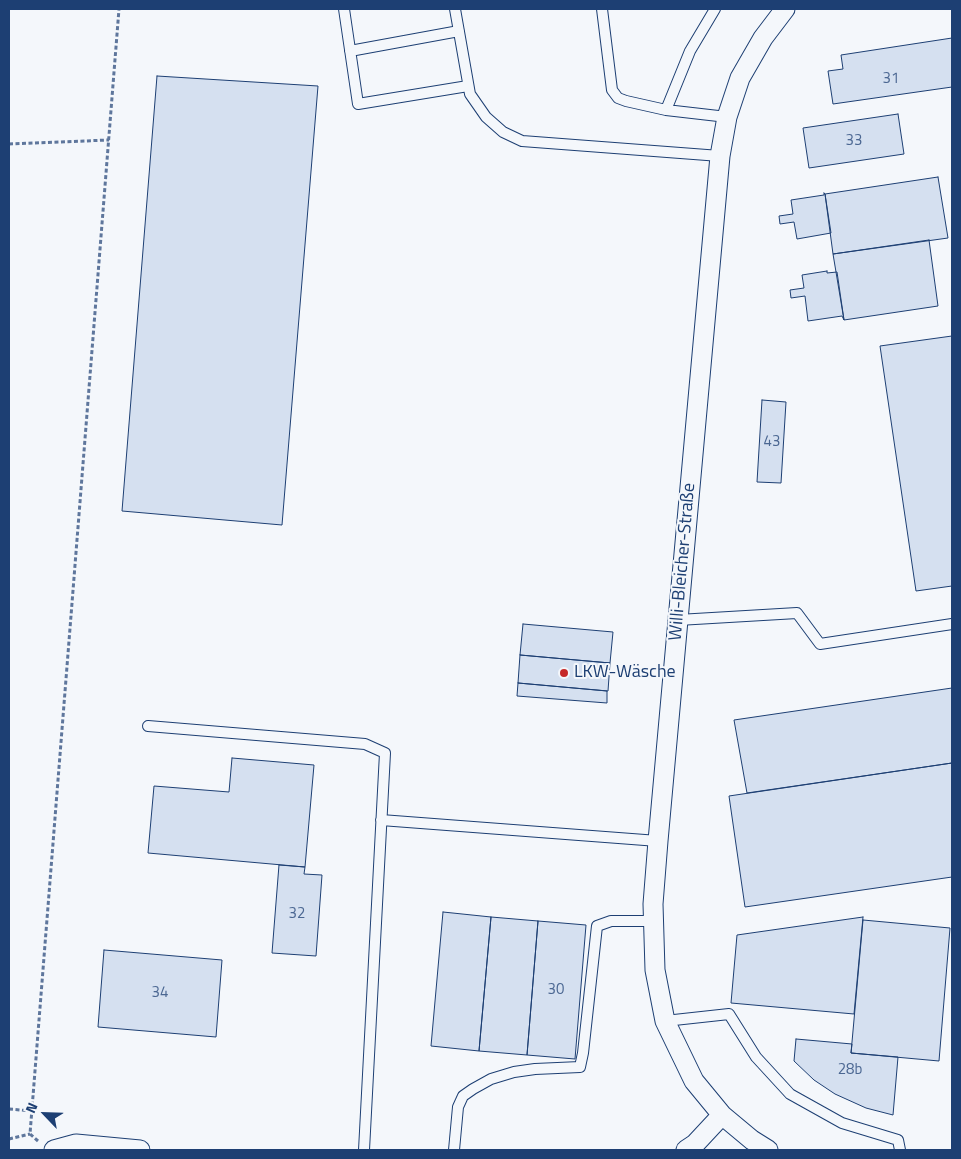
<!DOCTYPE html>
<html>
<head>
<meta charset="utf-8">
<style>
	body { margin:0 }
	#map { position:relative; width:961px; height:1159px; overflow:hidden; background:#f4f7fb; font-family:"Titillium Web",sans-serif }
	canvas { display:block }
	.frame { position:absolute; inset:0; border:10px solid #1d3f73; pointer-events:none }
	.north { position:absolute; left:20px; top:1089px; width:50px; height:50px; -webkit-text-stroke:4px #f4f7fb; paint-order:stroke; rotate:294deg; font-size:14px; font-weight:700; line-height:20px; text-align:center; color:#1d3f73 }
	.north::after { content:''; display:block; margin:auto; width:18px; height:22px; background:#1d3f73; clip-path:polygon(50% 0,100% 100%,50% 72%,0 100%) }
</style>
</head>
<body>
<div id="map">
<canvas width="961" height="1159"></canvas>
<div class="frame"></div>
<div class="north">N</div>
</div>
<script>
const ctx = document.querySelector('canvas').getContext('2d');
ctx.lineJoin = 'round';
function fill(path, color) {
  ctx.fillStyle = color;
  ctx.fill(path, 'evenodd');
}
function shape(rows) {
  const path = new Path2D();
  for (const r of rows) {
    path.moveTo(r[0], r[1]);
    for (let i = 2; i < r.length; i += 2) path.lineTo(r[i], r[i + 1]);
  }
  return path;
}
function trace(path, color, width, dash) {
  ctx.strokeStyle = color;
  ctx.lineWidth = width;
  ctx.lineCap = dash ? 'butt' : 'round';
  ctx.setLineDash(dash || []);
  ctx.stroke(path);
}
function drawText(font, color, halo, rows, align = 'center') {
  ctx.font = font + ' "Titillium Web",sans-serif';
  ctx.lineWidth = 4;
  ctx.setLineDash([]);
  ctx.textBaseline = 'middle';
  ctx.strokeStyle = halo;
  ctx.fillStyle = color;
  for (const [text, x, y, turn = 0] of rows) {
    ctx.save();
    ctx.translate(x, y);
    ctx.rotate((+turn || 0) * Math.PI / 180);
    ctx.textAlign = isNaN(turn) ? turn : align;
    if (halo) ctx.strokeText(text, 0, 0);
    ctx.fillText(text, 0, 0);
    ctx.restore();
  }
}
const building = shape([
	[952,38,952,87,833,104,828,71,843,69,841,55,952,38],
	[157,76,318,86,282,525,122,511,157,76],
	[898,114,904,154,809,168,803,128,898,114],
	[938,177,948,238,833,254,825,194,938,177],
	[824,193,825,194,831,233,797,239,794,222,780,224,779,216,793,214,791,200,824,195,824,193],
	[929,240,938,306,844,320,833,254,929,240],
	[827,271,827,273,837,272,844,320,842,316,808,321,805,296,791,298,790,290,804,288,802,275,827,271],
	[952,336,952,586,916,591,880,346,952,336],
	[762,400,786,402,781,483,757,482,762,400],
	[523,624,613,632,610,663,520,655,523,624],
	[520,655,610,663,608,691,518,683,520,655],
	[518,683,607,691,607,703,517,696,518,683],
	[952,688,952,763,747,793,734,720,952,688],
	[232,758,314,765,305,867,148,853,154,786,229,792,232,758],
	[952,763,952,877,745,907,729,796,952,763],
	[279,865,305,867,304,874,322,875,316,956,272,953,279,865],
	[443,912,491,917,479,1051,431,1046,443,912],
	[491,917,538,921,527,1055,479,1051,491,917],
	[863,917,854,1014,731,1003,737,935,863,917],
	[863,920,950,928,939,1061,851,1053,863,920],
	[538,921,586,925,575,1059,527,1055,538,921],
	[104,950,222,960,216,1037,98,1027,104,950],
	[796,1039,852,1044,851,1053,898,1057,893,1115,866,1108,835,1094,814,1080,794,1061,796,1039]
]);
fill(building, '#d5e0f0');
trace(building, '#1d3f73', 1);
const lane = shape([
	[344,9,358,104,468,86],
	[455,9,470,94,486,117,503,132,522,141,720,156],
	[602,9,612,90,618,98,626,101,666,110,727,117],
	[350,51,459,31],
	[666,110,690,51,715,9],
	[678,620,797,613,820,644,952,624],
	[148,726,365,744,385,753,364,1150],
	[381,820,658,841],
	[665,1021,729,1014,756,1057,790,1094,842,1123,898,1140,900,1150],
	[454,1150,458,1107,463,1096,473,1089,491,1079,514,1072,535,1069,580,1067,583,1053,597,926,611,921,653,921]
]);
const street = shape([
	[54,1150,76,1144,140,1150],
	[686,1150,695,1144,722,1115],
	[768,1150,752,1140,722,1115,694,1081,665,1021,655,970,653,904,658,841,720,156,727,117,740,78,763,38,785,9]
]);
trace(lane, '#1d3f73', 12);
trace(street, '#1d3f73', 21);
trace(shape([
	[9,144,109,140],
	[9,1109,32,1111],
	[9,1139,30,1134],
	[38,1141,30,1134,119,9]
]), '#5e769c', 3, [4, 2.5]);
trace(lane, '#f4f7fb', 10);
trace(street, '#f4f7fb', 19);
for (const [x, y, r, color] of [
	[564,673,5,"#c62828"]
]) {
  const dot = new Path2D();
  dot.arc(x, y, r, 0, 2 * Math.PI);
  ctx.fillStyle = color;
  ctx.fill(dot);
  trace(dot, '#f4f7fb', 2);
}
drawText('15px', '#4b6792', null, [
	["31",891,79],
	["33",854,141],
	["43",772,442],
	["32",297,914],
	["30",556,990],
	["34",160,993],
	["28b",850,1070]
]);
drawText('18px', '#1d3f73', '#f4f7fb', [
	["Willi-Bleicher-Straße",683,562,-85]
]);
drawText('18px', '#1d3f73', '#f4f7fb', [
	["LKW-Wäsche",574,673]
], 'left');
</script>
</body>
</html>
